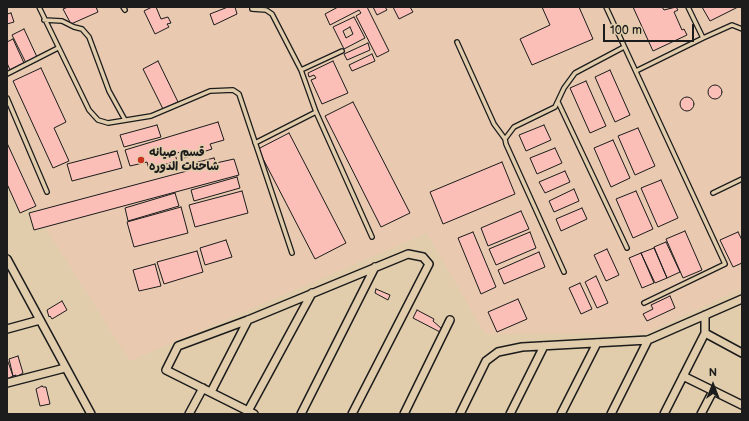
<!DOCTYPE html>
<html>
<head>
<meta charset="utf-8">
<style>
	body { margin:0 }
	#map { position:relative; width:749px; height:421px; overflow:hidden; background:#e1cdac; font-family:"Balsamiq Sans",sans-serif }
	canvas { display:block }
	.frame { position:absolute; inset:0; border:8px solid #1c1c1c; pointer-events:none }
	.north { position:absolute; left:693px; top:365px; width:40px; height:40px; -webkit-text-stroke:3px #e1cdac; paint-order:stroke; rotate:0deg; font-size:11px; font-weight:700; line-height:16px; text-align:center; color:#1c1c1c }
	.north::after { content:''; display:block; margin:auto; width:14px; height:18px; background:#1c1c1c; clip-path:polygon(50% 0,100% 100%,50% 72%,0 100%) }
	.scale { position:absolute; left:603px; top:24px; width:91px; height:18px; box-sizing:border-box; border:2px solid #1c1c1c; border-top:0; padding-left:5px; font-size:12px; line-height:14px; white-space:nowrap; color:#1c1c1c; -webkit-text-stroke:3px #e1cdac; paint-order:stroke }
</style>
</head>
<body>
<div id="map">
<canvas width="749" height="421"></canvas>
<div class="frame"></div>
<div class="north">N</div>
<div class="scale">100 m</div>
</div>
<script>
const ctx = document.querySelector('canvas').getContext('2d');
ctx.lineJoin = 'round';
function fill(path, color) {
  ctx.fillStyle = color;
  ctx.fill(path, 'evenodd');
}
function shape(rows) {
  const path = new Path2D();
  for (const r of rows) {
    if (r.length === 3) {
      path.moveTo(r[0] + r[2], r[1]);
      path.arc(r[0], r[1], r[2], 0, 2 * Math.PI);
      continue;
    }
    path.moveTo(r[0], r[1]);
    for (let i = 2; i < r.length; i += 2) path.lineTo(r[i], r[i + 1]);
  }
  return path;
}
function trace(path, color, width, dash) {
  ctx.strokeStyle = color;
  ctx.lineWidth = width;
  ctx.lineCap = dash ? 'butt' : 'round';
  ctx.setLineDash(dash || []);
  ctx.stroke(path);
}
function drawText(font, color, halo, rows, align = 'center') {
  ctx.font = font + ' "Balsamiq Sans","Playpen Sans Arabic",sans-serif';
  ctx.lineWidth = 3.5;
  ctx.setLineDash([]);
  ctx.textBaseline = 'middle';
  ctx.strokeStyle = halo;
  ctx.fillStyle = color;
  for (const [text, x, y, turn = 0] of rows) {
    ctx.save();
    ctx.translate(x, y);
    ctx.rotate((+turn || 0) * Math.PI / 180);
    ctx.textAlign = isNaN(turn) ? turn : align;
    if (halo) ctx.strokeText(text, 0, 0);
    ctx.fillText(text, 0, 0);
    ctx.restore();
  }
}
fill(shape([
	[7,7,742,7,742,288,645,334,485,334,427,233,130,361,7,167]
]), '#e9c9b0');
const building = shape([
	[68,7,96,7,98,12,71,24,63,9,68,7],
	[152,7,156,7,161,19,168,17,171,23,167,24,169,27,155,34,144,11,152,7],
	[228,7,235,7,237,14,214,25,210,14,228,7],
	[338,7,367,7,389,51,377,57,356,16,361,13,359,10,330,25,325,14,338,7],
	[373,7,385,7,387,10,377,15,373,7],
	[393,7,410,7,413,12,399,19,393,7],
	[542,7,579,7,593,39,532,65,520,39,550,25,542,7],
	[633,7,662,7,664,10,676,7,678,10,674,12,682,30,684,29,687,35,653,51,633,7],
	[702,7,738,7,710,21,702,7],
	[11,13,14,22,7,24,7,14,11,13],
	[354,17,365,38,344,49,333,27,354,17],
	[350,27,353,34,346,38,343,31,350,27],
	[24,29,37,57,26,63,12,35,24,29],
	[13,39,24,63,10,70,7,63,7,42,13,39],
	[368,43,370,50,347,60,344,54,368,43],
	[372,54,375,61,352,71,349,65,372,54],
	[158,61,178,102,163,109,143,69,158,61],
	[333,61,348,93,322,104,311,80,316,78,314,75,309,77,308,73,333,61],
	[41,68,66,122,54,128,69,161,53,168,13,81,41,68],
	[610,70,630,115,615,122,595,77,610,70],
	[586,81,606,126,590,133,570,88,586,81],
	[715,92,7],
	[687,104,7],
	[353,102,410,213,381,227,325,116,353,102],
	[218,122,224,140,210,144,212,149,184,158,182,151,175,154,177,161,149,169,147,162,130,166,125,150,218,122],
	[157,125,161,137,124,147,120,135,157,125],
	[544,125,551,140,526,151,519,135,544,125],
	[638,128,655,166,635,175,618,136,638,128],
	[289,133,346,243,315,259,258,149,289,133],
	[613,140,630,178,611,187,594,148,613,140],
	[7,143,36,206,20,213,7,184,7,143],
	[555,148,562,163,537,174,530,158,555,148],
	[117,151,122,168,72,181,67,164,117,151],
	[214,158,216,163,234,159,239,175,34,230,29,213,187,171,186,165,214,158],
	[502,162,515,194,443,224,430,192,502,162],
	[565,171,570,182,545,193,539,182,565,171],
	[237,177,240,188,194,201,191,190,237,177],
	[661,180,678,218,658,227,641,188,661,180],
	[574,189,579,201,554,212,549,201,574,189],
	[242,191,248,213,195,227,189,205,242,191],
	[636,191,653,229,633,238,616,199,636,191],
	[175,193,179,206,128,221,125,208,175,193],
	[181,207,188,233,134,247,127,222,181,207],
	[582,208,587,219,561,231,556,219,582,208],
	[521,211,529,229,488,246,481,228,521,211],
	[685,231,702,270,683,278,666,239,685,231],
	[473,232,496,287,481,294,458,238,473,232],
	[530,232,536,248,496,265,489,249,530,232],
	[738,232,742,240,742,263,733,267,720,240,738,232],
	[226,240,232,257,205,265,200,248,226,240],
	[666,242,680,272,667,278,654,247,666,242],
	[654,248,667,278,655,283,641,253,654,248],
	[607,249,619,275,606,281,594,255,607,249],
	[197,251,203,272,164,284,157,262,197,251],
	[539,252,545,267,504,284,498,270,539,252],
	[641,253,654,283,642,288,629,258,641,253],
	[155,264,161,286,139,291,133,270,155,264],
	[596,276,608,303,597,308,585,282,596,276],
	[580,283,592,309,581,314,569,288,580,283],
	[376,289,390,295,388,300,375,293,376,289],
	[670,296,675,308,647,321,643,314,653,309,651,305,670,296],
	[518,299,527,319,497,332,488,312,518,299],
	[62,301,67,310,52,319,50,316,49,317,47,310,62,301],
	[417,310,434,319,433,321,442,329,440,332,413,318,417,310],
	[18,356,23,373,16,377,16,375,13,376,9,359,18,356],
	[7,359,13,376,7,379,7,359],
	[42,386,43,387,46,387,50,404,40,406,36,389,42,386]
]);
fill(building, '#fbbfb8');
trace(building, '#1c1c1c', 1);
const service = shape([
	[39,7,89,110,98,120,108,123,151,116,210,91,233,90,239,94,292,253],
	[123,7,125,10],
	[252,7,252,9,266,10,272,14,301,70,316,112,372,237],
	[606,7,725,264,644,303],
	[688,7,703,38,732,25,742,29],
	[44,20,62,21,74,27,82,29,89,37,109,91,125,120],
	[457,42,494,124,505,139],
	[301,70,342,51],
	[636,71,703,38],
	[7,74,58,48],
	[7,98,47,192],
	[558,102,627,248],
	[255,143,316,112],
	[713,193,742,179],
	[564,272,506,144,505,139,514,127,555,107,564,88,575,73,624,47]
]);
const minor = shape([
	[7,259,91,414],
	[705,315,705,333,742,353],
	[7,329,40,320],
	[683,376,742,405],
	[7,383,65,368],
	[211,392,248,320],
	[248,411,312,293],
	[189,414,203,388],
	[254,414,166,370,178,346,248,320,408,254,423,257,429,264,352,414],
	[301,414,375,267],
	[404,414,450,320],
	[460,414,486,361,498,352,522,347,648,340,742,299],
	[510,414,544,346],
	[561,414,597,343],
	[611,414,648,340],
	[664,414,705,333],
	[701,414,713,391]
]);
trace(service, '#1c1c1c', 6);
trace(minor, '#1c1c1c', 10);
trace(service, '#e1cdac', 3.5);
trace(minor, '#e1cdac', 7);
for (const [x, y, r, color] of [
	[141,160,4,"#c8321e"]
]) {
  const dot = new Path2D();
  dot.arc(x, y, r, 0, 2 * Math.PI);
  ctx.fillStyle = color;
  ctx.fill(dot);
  trace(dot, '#e1cdac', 1.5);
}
drawText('bold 12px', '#1c1c1c', '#e1cdac', [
	["قسم صيانه",149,153],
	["شاحنات الدوره",149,167]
], 'left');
</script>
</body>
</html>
